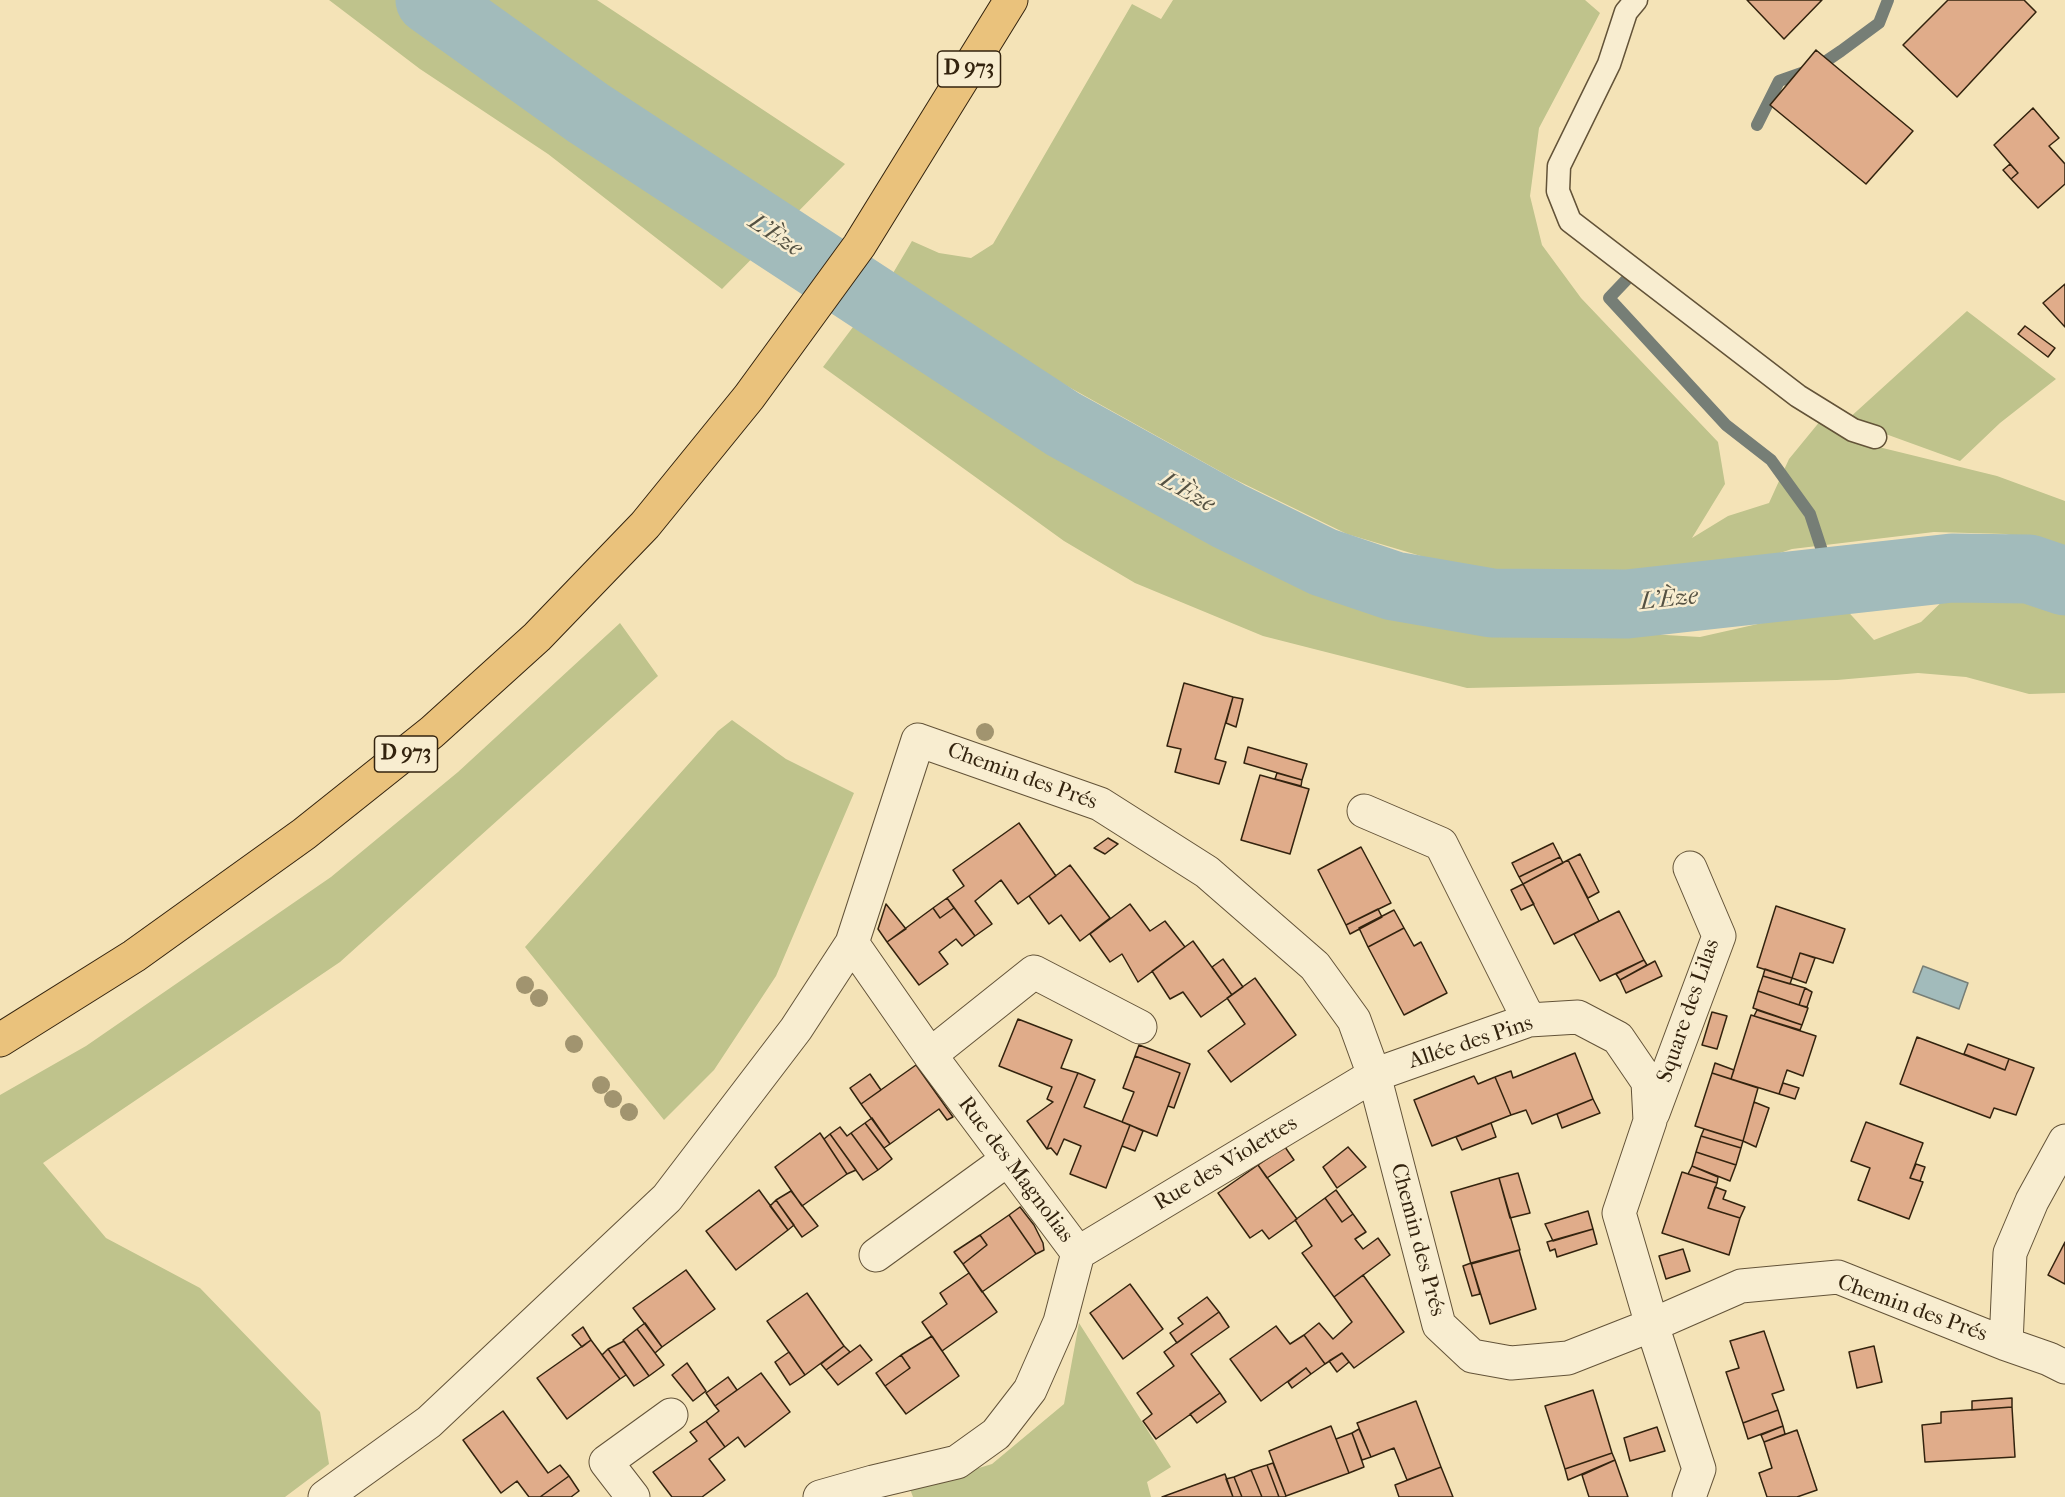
<!DOCTYPE html>
<html>
<head>
<meta charset="utf-8">
<style>
	body { margin:0 }
	canvas { display:block; background:#f4e3b7 }
</style>
</head>
<body>
<canvas width="2065" height="1497"></canvas>
<script>
const ctx = document.querySelector('canvas').getContext('2d');
ctx.lineJoin = 'round';
function fill(path, color) {
  ctx.fillStyle = color;
  ctx.fill(path, 'evenodd');
}
function shape(rows) {
  const path = new Path2D();
  for (const r of rows) {
    path.moveTo(r[0], r[1]);
    for (let i = 2; i < r.length; i += 2) path.lineTo(r[i], r[i + 1]);
  }
  return path;
}
function trace(path, color, width, dash) {
  ctx.strokeStyle = color;
  ctx.lineWidth = width;
  ctx.lineCap = dash ? 'butt' : 'round';
  ctx.setLineDash(dash || []);
  ctx.stroke(path);
}
function drawText(font, color, halo, rows, align = 'center') {
  ctx.font = font + ' "IM FELL French Canon",serif';
  ctx.lineWidth = 5;
  ctx.setLineDash([]);
  ctx.textBaseline = 'middle';
  ctx.strokeStyle = halo;
  ctx.fillStyle = color;
  for (const [text, x, y, turn = 0] of rows) {
    ctx.save();
    ctx.translate(x, y);
    ctx.rotate((+turn || 0) * Math.PI / 180);
    ctx.textAlign = isNaN(turn) ? turn : align;
    if (halo) ctx.strokeText(text, 0, 0);
    ctx.fillText(text, 0, 0);
    ctx.restore();
  }
}
fill(shape([
	[329,0,597,0,845,164,722,289,548,154,420,69],
	[1173,0,1585,0,1600,13,1539,128,1530,196,1542,245,1581,298,1718,442,1725,484,1692,538,1728,516,1769,503,1789,459,1821,420,1846,439,1997,476,2065,501,2065,550,2006,534,1934,532,1792,549,1674,588,1637,594,1576,594,1478,573,1347,534,1232,478,886,285,912,241,939,253,971,258,993,244,1132,4,1161,19],
	[1967,311,2056,379,2000,423,1960,461,1847,420],
	[862,315,1221,536,1352,596,1511,626,1700,637,1842,605,1874,640,1921,622,1951,593,2023,586,2065,604,2065,693,2029,694,1966,677,1918,673,1837,680,1467,688,1263,636,1135,583,1064,541,823,367],
	[620,623,658,676,340,962,43,1163,106,1238,200,1288,320,1412,329,1464,285,1497,0,1497,0,1095,86,1046,331,877,458,772],
	[732,720,786,759,854,793,776,976,714,1070,664,1120,525,947,718,731],
	[1079,1323,1171,1467,1147,1482,1151,1497,913,1497,910,1489,992,1464,1064,1404]
]), '#bfc38c');
const water = shape([
	[1923,966,1968,983,1959,1009,1913,992,1923,966]
]);
fill(water, '#a2bbbb');
trace(water, '#767e76', 1.5);
trace(shape([
	[1757,125,1779,81,1816,68,1841,51,1879,23,1888,0],
	[1630,276,1609,298,1726,425,1771,460,1810,514,1832,581]
]), '#767e76', 12);
trace(shape([
	[430,0,588,113,1063,424,1229,516,1323,562,1394,586,1492,603,1627,604,1952,568,2029,569,2065,581]
]), '#a2bbbb', 69);
const building = shape([
	[1747,0,1822,0,1784,39,1747,0],
	[1948,0,2024,0,2036,12,1957,97,1903,45,1948,0],
	[1816,50,1913,131,1866,184,1770,105,1816,50],
	[2033,108,2059,138,2049,146,2065,164,2065,184,2038,208,2011,179,2018,173,1994,145,2033,108],
	[2010,164,2018,173,2011,179,2003,170,2010,164],
	[2065,284,2065,327,2043,303,2065,284],
	[2025,326,2055,348,2048,357,2018,334,2025,326],
	[1184,683,1233,697,1215,759,1226,762,1219,784,1175,772,1181,749,1167,746,1184,683],
	[1233,697,1243,699,1236,727,1226,723,1233,697],
	[1248,747,1307,764,1302,780,1244,763,1248,747],
	[1277,773,1302,780,1301,786,1275,779,1277,773],
	[1260,775,1309,789,1290,854,1241,840,1260,775],
	[1019,823,1056,876,1018,904,1001,880,975,901,992,924,975,936,947,898,964,886,953,870,1019,823],
	[1108,838,1118,844,1105,854,1094,848,1108,838],
	[1553,843,1560,857,1519,877,1512,863,1553,843],
	[1361,847,1391,903,1346,925,1318,870,1361,847],
	[1580,854,1599,892,1588,898,1568,860,1580,854],
	[1560,857,1563,863,1523,884,1519,877,1560,857],
	[1568,860,1599,921,1554,944,1523,884,1568,860],
	[1070,865,1110,918,1080,941,1061,915,1049,924,1029,896,1070,865],
	[1523,884,1534,904,1521,910,1511,890,1523,884],
	[947,898,954,908,940,918,933,908,947,898],
	[886,904,906,929,887,942,878,929,886,904],
	[1130,904,1150,931,1165,921,1185,947,1138,982,1122,954,1110,962,1090,934,1130,904],
	[1776,906,1845,929,1833,963,1800,953,1792,978,1757,967,1776,906],
	[933,908,940,918,954,908,975,936,962,946,956,939,939,952,948,964,919,985,887,942,933,908],
	[1378,909,1382,917,1350,934,1346,925,1378,909],
	[1394,910,1404,928,1368,947,1359,928,1394,910],
	[1619,911,1644,960,1600,981,1574,934,1619,911],
	[1404,928,1414,946,1421,942,1447,993,1404,1015,1368,947,1404,928],
	[1193,941,1232,995,1201,1017,1183,992,1170,999,1152,971,1193,941],
	[1800,953,1815,958,1806,983,1792,978,1800,953],
	[1223,959,1243,987,1232,995,1212,967,1223,959],
	[1644,960,1647,965,1620,980,1616,974,1644,960],
	[1655,961,1662,976,1626,993,1620,980,1655,961],
	[1765,969,1792,978,1790,984,1763,976,1765,969],
	[1763,976,1805,988,1799,1005,1758,991,1763,976],
	[1255,978,1296,1035,1231,1082,1208,1051,1245,1024,1227,998,1255,978],
	[1805,988,1812,992,1807,1007,1799,1005,1805,988],
	[1758,991,1808,1008,1802,1025,1753,1008,1758,991],
	[1757,1010,1802,1025,1800,1030,1754,1016,1757,1010],
	[1712,1012,1727,1016,1717,1049,1702,1045,1712,1012],
	[1751,1015,1816,1036,1803,1076,1787,1070,1779,1094,1731,1079,1751,1015],
	[1018,1019,1072,1040,1061,1068,1078,1073,1047,1149,1027,1121,1053,1102,1047,1099,1052,1087,999,1066,1018,1019],
	[1917,1037,2005,1070,2009,1059,2034,1068,2016,1115,1994,1108,1990,1118,1900,1084,1917,1037],
	[1968,1044,2009,1059,2005,1070,1964,1054,1968,1044],
	[1139,1045,1190,1064,1174,1108,1168,1106,1180,1073,1135,1056,1139,1045],
	[1575,1053,1593,1099,1532,1124,1526,1110,1511,1115,1495,1077,1511,1071,1513,1078,1575,1053],
	[1135,1056,1180,1073,1157,1136,1122,1122,1134,1092,1123,1088,1135,1056],
	[1715,1063,1734,1070,1731,1079,1712,1073,1715,1063],
	[916,1065,953,1117,947,1120,939,1109,890,1144,861,1104,916,1065],
	[1078,1073,1095,1080,1084,1107,1130,1125,1106,1188,1070,1174,1081,1146,1064,1139,1057,1155,1051,1148,1047,1149,1078,1073],
	[1712,1073,1758,1088,1743,1141,1695,1126,1712,1073],
	[870,1074,881,1090,861,1104,850,1088,870,1074],
	[1474,1076,1478,1084,1495,1077,1511,1115,1432,1146,1414,1100,1474,1076],
	[1783,1083,1799,1088,1795,1099,1779,1094,1783,1083],
	[1593,1099,1600,1113,1562,1128,1557,1114,1593,1099],
	[1754,1102,1769,1108,1756,1147,1743,1141,1754,1102],
	[872,1118,890,1144,884,1148,865,1123,872,1118],
	[1866,1122,1923,1143,1910,1178,1923,1182,1909,1219,1858,1200,1870,1168,1851,1161,1866,1122],
	[865,1123,892,1159,878,1170,851,1133,865,1123],
	[1491,1123,1496,1137,1462,1150,1456,1137,1491,1123],
	[1130,1125,1143,1131,1135,1151,1122,1146,1130,1125],
	[840,1127,847,1136,851,1133,878,1170,863,1180,830,1134,840,1127],
	[1704,1129,1743,1141,1741,1148,1701,1136,1704,1129],
	[820,1133,847,1174,802,1206,775,1167,820,1133],
	[830,1134,856,1170,847,1174,824,1139,830,1134],
	[1701,1136,1741,1148,1736,1165,1696,1152,1701,1136],
	[1285,1147,1294,1160,1267,1178,1258,1165,1285,1147],
	[1348,1147,1366,1167,1337,1188,1323,1167,1348,1147],
	[1696,1152,1736,1165,1730,1181,1692,1166,1696,1152],
	[1916,1164,1925,1167,1920,1181,1910,1178,1916,1164],
	[1258,1165,1297,1219,1269,1239,1262,1230,1250,1238,1218,1193,1258,1165],
	[1692,1166,1718,1177,1717,1183,1688,1174,1692,1166],
	[1682,1172,1717,1183,1708,1208,1740,1218,1729,1255,1662,1233,1682,1172],
	[1518,1173,1530,1213,1510,1218,1499,1178,1518,1173],
	[1499,1178,1520,1250,1471,1264,1451,1192,1499,1178],
	[1715,1187,1726,1191,1723,1199,1745,1207,1740,1218,1708,1208,1715,1187],
	[759,1190,788,1230,736,1270,706,1231,759,1190],
	[1336,1190,1353,1214,1342,1222,1325,1198,1336,1190],
	[791,1191,818,1226,802,1237,776,1200,791,1191],
	[1325,1198,1342,1222,1353,1214,1366,1232,1355,1239,1363,1249,1378,1238,1390,1255,1334,1297,1302,1253,1312,1246,1295,1220,1325,1198],
	[776,1200,794,1225,788,1230,770,1206,776,1200],
	[1020,1207,1034,1225,1043,1243,1044,1250,1036,1254,1009,1215,1020,1207],
	[1588,1211,1593,1229,1553,1241,1545,1224,1588,1211],
	[1009,1215,1036,1254,982,1292,963,1264,987,1245,980,1235,1009,1215],
	[1593,1229,1597,1244,1557,1257,1555,1249,1550,1251,1547,1242,1593,1229],
	[980,1235,987,1245,963,1264,954,1252,980,1235],
	[2065,1242,2065,1284,2048,1275,2065,1242],
	[1683,1249,1690,1271,1666,1279,1659,1256,1683,1249],
	[1519,1250,1536,1309,1490,1324,1471,1263,1519,1250],
	[1471,1263,1480,1294,1472,1296,1463,1266,1471,1263],
	[686,1270,715,1309,662,1347,633,1308,686,1270],
	[969,1273,997,1312,942,1351,922,1322,947,1304,940,1293,969,1273],
	[1363,1275,1404,1332,1354,1368,1342,1353,1325,1364,1304,1335,1319,1323,1333,1339,1352,1322,1334,1297,1363,1275],
	[1130,1284,1163,1329,1123,1359,1090,1313,1130,1284],
	[807,1293,844,1346,805,1375,767,1321,807,1293],
	[1207,1297,1219,1312,1177,1343,1170,1333,1183,1324,1178,1318,1207,1297],
	[1219,1312,1229,1327,1191,1354,1220,1393,1156,1439,1143,1421,1152,1414,1137,1393,1174,1366,1164,1352,1219,1312],
	[645,1323,662,1347,655,1353,637,1329,645,1323],
	[1276,1326,1290,1344,1304,1335,1325,1364,1311,1374,1306,1368,1261,1401,1230,1359,1276,1326],
	[583,1327,591,1340,582,1347,572,1335,583,1327],
	[637,1329,664,1365,649,1376,623,1340,637,1329],
	[1764,1331,1784,1390,1772,1394,1778,1410,1743,1423,1726,1372,1739,1368,1730,1341,1764,1331],
	[932,1336,959,1376,906,1414,885,1386,910,1368,901,1355,932,1336],
	[591,1340,620,1379,567,1419,537,1378,591,1340],
	[624,1341,649,1376,634,1386,608,1349,624,1341],
	[860,1345,872,1360,838,1385,826,1370,860,1345],
	[844,1346,850,1352,826,1370,821,1364,844,1346],
	[1874,1346,1882,1382,1857,1388,1849,1352,1874,1346],
	[608,1349,626,1375,620,1379,602,1355,608,1349],
	[789,1352,805,1375,790,1385,775,1362,789,1352],
	[1342,1353,1349,1362,1337,1372,1329,1361,1342,1353],
	[901,1355,910,1368,885,1386,876,1373,901,1355],
	[687,1363,706,1391,693,1401,672,1375,687,1363],
	[1306,1368,1311,1374,1292,1388,1288,1382,1306,1368],
	[761,1373,790,1412,745,1447,738,1437,725,1447,706,1421,719,1411,715,1406,761,1373],
	[728,1377,737,1390,715,1406,706,1393,728,1377],
	[1593,1390,1612,1453,1565,1469,1545,1406,1593,1390],
	[1220,1393,1226,1402,1197,1423,1190,1414,1220,1393],
	[2012,1398,2012,1407,1972,1410,1972,1401,2012,1398],
	[1416,1401,1441,1467,1407,1480,1394,1448,1371,1457,1357,1423,1416,1401],
	[2012,1407,2015,1457,1925,1462,1922,1425,1941,1423,1941,1412,2012,1407],
	[1778,1410,1783,1426,1748,1439,1743,1423,1778,1410],
	[503,1411,548,1473,560,1465,569,1476,540,1497,529,1497,517,1481,501,1493,463,1440,503,1411],
	[706,1421,725,1447,709,1459,725,1480,702,1497,672,1497,653,1472,697,1441,690,1432,706,1421],
	[1331,1426,1349,1473,1286,1496,1269,1451,1331,1426],
	[1783,1426,1785,1434,1764,1442,1761,1435,1783,1426],
	[1657,1427,1665,1451,1630,1461,1624,1438,1657,1427],
	[1359,1429,1371,1457,1362,1460,1352,1433,1359,1429],
	[1797,1430,1817,1490,1797,1497,1767,1497,1759,1473,1772,1468,1764,1442,1797,1430],
	[1352,1433,1364,1467,1349,1473,1336,1439,1352,1433],
	[1612,1453,1615,1460,1568,1480,1565,1469,1612,1453],
	[1615,1460,1628,1497,1589,1497,1582,1475,1615,1460],
	[1273,1463,1286,1496,1285,1497,1279,1497,1267,1465,1273,1463],
	[1267,1465,1279,1497,1262,1497,1251,1470,1267,1465],
	[1441,1467,1453,1497,1399,1497,1395,1485,1441,1467],
	[1251,1470,1262,1497,1242,1497,1234,1477,1251,1470],
	[1225,1474,1233,1497,1162,1497,1225,1474],
	[569,1476,579,1491,571,1497,540,1497,569,1476],
	[1234,1477,1242,1497,1233,1497,1226,1479,1234,1477]
]);
fill(building, '#e0ac8a');
trace(building, '#33230e', 1.5);
const service = shape([
	[1636,0,1626,12,1609,64,1559,166,1558,191,1570,221,1798,396,1853,430,1875,437]
]);
const minor = shape([
	[1364,811,1441,844,1529,1020],
	[930,1055,1034,972,1140,1027],
	[1653,1113,1719,936,1690,868],
	[1078,1253,1374,1075,1529,1020,1578,1017,1618,1038,1648,1082,1650,1121,1619,1213,1652,1325,1699,1469,1689,1497],
	[876,1255,1007,1160],
	[2006,1344,2010,1253,2032,1201,2065,1141],
	[325,1497,429,1422,667,1198,796,1029,852,943,918,740,1100,804,1207,872,1315,966,1354,1020,1374,1075,1439,1325,1472,1356,1511,1363,1568,1358,1652,1325,1741,1286,1838,1277,2006,1344,2049,1359,2065,1367],
	[633,1497,606,1462,671,1415],
	[820,1497,873,1482,957,1462,996,1434,1030,1390,1060,1322,1078,1253,930,1055,852,943]
]);
const primary = shape([
	[0,1040,134,956,304,834,432,732,537,637,645,525,749,397,859,246,1011,0]
]);
trace(service, '#635338', 25);
trace(minor, '#635338', 35);
trace(primary, '#33230e', 35);
trace(service, '#f8edd0', 22);
trace(minor, '#f8edd0', 33);
trace(primary, '#eac27c', 33);
ctx.fillStyle = '#a1946f';
for (const [x, y] of [
	[985,732],
	[525,985],
	[539,998],
	[574,1044],
	[601,1085],
	[613,1099],
	[629,1112]
]) {
  ctx.beginPath();
  ctx.arc(x, y, 9, 0, 2 * Math.PI);
  ctx.fill();
}
for (const [x, y, w] of [
	[969,69,63],
	[406,754,63]
]) {
  const box = new Path2D();
  box.roundRect(x - w / 2, y - 18, w, 36, 4.5);
  ctx.fillStyle = '#f8edd0';
  ctx.fill(box);
  trace(box, '#33230e', 1.5);
}
drawText('bold 21px', '#33230e', null, [
	["D 973",969,69],
	["D 973",406,754]
]);
drawText('22px', '#33230e', '#f8edd0', [
	["Chemin des Prés",1022,777,20],
	["Square des Lilas",1689,1011,-71],
	["Allée des Pins",1471,1043,-18],
	["Rue des Violettes",1226,1164,-31],
	["Rue des Magnolias",1015,1170,53],
	["Chemin des Prés",1417,1240,75],
	["Chemin des Prés",1912,1309,20]
]);
drawText('italic 24px', '#545142', '#f8edd0', [
	["L'Èze",775,236,33],
	["L'Èze",1187,493,29],
	["L'Èze",1669,600,-6]
]);
</script>
</body>
</html>
